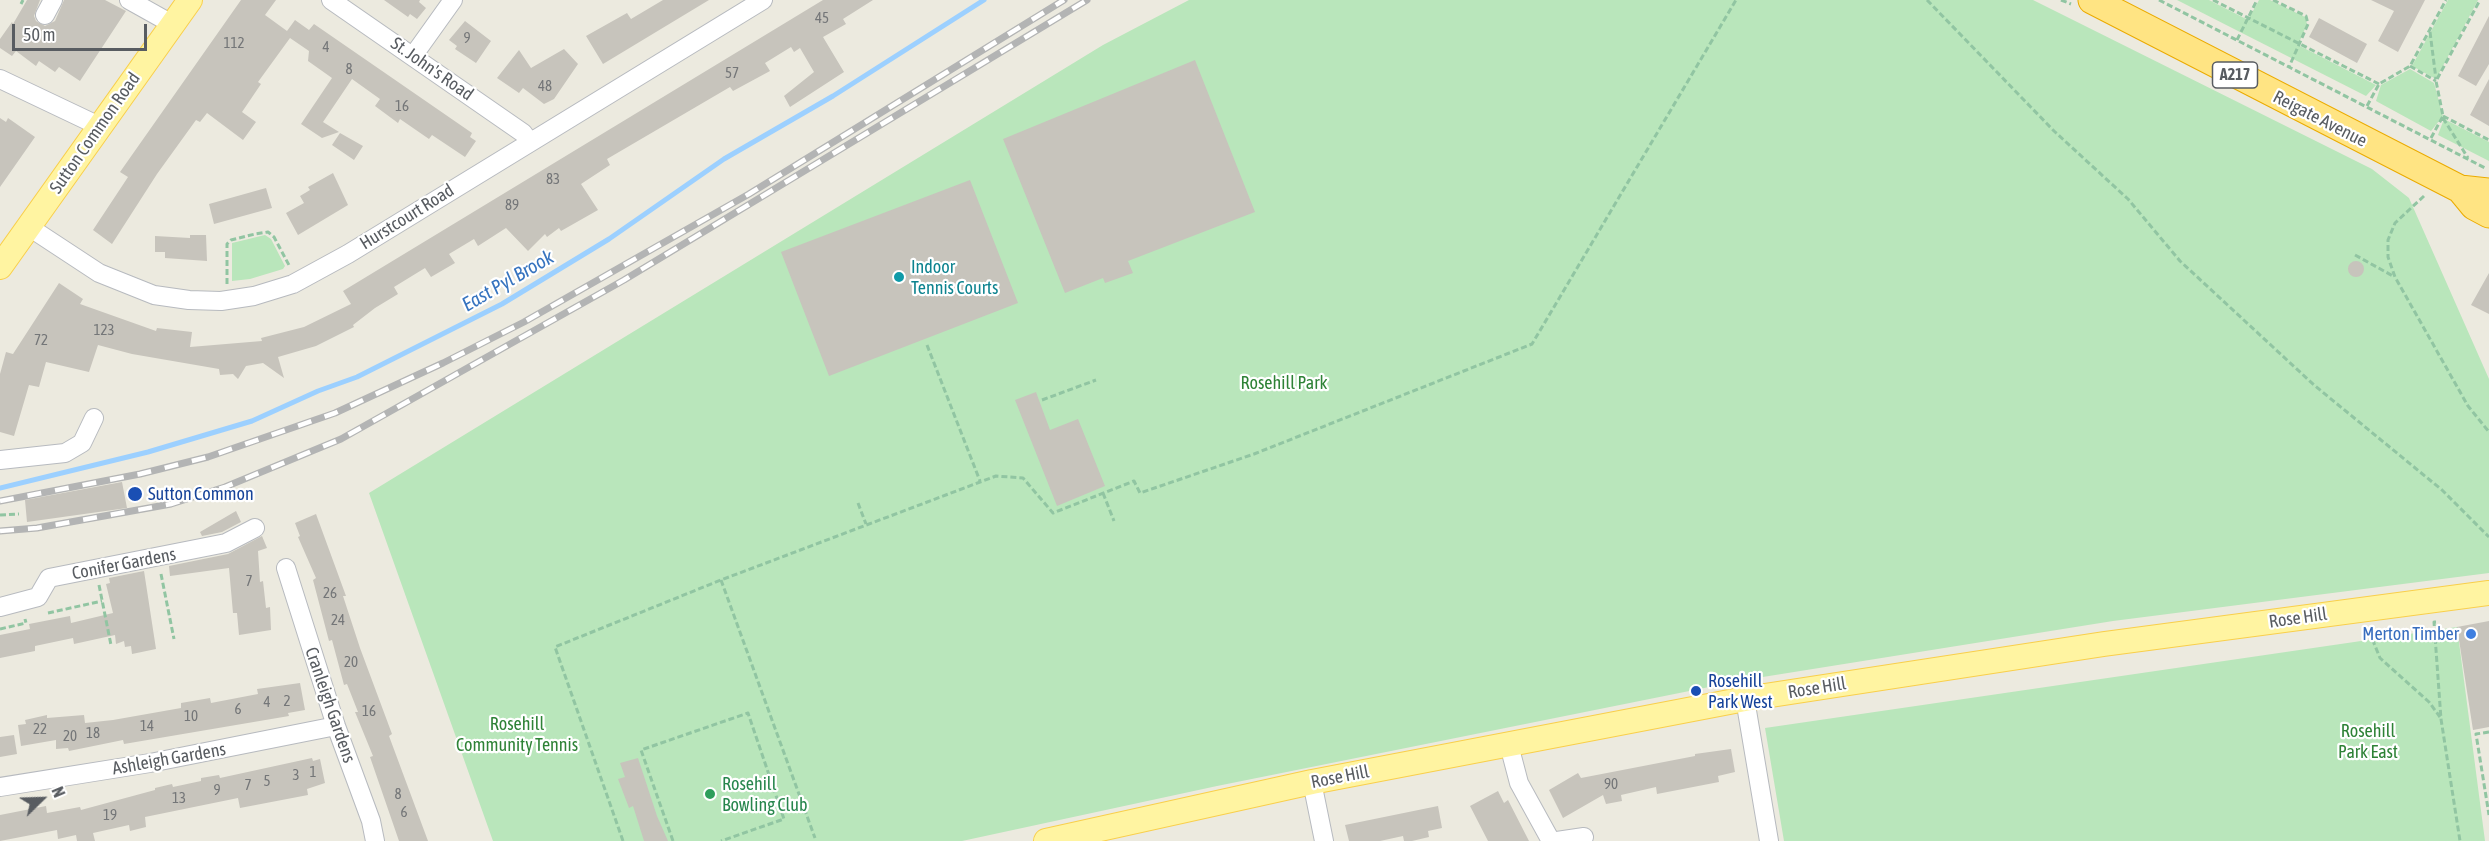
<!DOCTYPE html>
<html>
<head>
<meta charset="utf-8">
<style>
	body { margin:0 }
	#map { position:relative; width:2489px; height:841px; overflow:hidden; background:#eceadf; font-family:"Asap Condensed",sans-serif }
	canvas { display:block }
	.north { position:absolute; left:12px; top:769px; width:60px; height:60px; -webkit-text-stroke:4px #fff; paint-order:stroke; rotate:67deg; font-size:16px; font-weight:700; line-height:24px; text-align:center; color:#585c61 }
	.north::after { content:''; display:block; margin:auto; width:21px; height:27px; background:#585c61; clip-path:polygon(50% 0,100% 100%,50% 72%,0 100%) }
	.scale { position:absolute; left:12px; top:24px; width:135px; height:27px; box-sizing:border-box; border:3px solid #585c61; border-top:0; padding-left:8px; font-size:18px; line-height:21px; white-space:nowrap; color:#585c61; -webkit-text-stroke:4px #fff; paint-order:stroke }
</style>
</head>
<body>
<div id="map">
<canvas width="2489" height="841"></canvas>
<div class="north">N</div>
<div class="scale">50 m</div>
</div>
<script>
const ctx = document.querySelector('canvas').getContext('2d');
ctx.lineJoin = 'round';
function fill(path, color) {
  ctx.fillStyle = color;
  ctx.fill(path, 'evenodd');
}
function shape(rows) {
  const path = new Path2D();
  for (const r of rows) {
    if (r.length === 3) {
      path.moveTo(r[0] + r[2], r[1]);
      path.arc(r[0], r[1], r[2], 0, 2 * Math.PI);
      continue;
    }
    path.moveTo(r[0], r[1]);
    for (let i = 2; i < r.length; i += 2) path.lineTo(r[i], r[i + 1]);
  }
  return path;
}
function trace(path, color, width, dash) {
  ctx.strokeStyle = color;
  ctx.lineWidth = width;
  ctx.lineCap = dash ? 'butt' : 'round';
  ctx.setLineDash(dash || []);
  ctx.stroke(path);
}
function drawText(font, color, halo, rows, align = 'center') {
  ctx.font = font + ' "Asap Condensed",sans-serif';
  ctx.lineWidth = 4.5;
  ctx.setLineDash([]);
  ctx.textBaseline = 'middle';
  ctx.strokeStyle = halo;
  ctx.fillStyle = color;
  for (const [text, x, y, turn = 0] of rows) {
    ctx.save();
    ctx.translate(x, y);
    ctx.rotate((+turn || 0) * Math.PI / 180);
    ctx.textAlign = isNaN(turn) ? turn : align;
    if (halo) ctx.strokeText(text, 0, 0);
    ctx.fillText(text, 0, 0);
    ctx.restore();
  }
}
fill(shape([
	[1189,0,2033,0,2372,169,2409,198,2489,379,2489,573,2113,621,1744,680,1217,786,962,841,493,841,369,493,1103,45],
	[2177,0,2209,0,2248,20,2259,0,2270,0,2305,17,2307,24,2298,45,2376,85,2366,96],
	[2448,0,2478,0,2436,79,2412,66],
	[2410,69,2434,83,2443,116,2431,131,2376,101,2381,85],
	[2444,119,2489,142,2489,161,2438,135],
	[265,235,271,239,285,266,283,269,250,279,232,281,232,243],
	[2457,627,2485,841,1784,841,1765,728]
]), '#b9e6bb');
trace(shape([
	[0,488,148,452,252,421,318,391,357,377,502,304,609,239,724,159,833,96,984,0]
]), '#9cd0ff', 5);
fill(shape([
	[27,0,40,0,34,16,36,21,45,26,55,21,64,0,105,0,126,11,80,81,59,67,55,72,39,61,36,66,16,51,12,56,0,48,0,39,12,22,13,24],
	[241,0,276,0,265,15,287,31,295,20,309,30,314,24,472,133,470,137,476,141,465,157,432,135,429,139,400,119,398,123,375,106,380,99,352,79,323,122,339,132,322,138,301,124,332,78,308,61,309,51,290,38,258,82,261,84,242,112,256,122,243,140,207,113,200,122,196,120,157,174,112,244,93,230,128,177,120,172],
	[384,0,420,0,419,2,426,8,417,19,410,14,408,17],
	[663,0,709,0,603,64,586,36,627,13,631,19],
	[823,0,873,0,843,19,846,24,823,37,844,72,790,107,784,96,814,72,800,48,794,52,791,47,765,63,770,71,733,91,730,87,607,159,610,165,581,184,598,210,561,231,559,228,547,237,545,234,528,251,506,228,478,246,474,239,449,254,455,263,431,277,425,268,394,287,398,294,375,308,353,325,354,327,316,346,278,357,284,378,263,363,246,366,238,379,233,374,220,375,219,369,132,354,98,345,89,372,46,362,39,387,29,385,14,436,0,432,0,374,6,352,13,354,59,283,83,299,80,304,156,331,157,328,192,332,190,347,262,341,261,338,304,327,351,304,343,291],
	[2371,0,2425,0,2398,52,2378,41,2394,11],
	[2489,16,2489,64,2476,86,2458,76],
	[2319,18,2367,44,2357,63,2309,37],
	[465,21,491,41,476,63,455,49,457,46,449,40],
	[564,49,578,64,554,99,544,104,523,88,519,93,497,78,519,50,531,68],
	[1195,60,1255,212,1128,261,1133,273,1105,283,1103,278,1065,293,1003,139],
	[2489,79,2489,126,2470,115],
	[0,118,6,122,8,118,35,137,0,187],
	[340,133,363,146,354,160,332,145],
	[333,173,348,205,298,235,286,213,304,203,300,196,310,190,308,187],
	[970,180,1018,303,829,376,781,252],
	[266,188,272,208,214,224,209,204],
	[190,235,206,235,207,261,165,258,165,252,155,252,155,236,190,238],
	[2356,269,8],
	[2489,273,2489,314,2471,305],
	[1036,392,1050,430,1078,419,1105,486,1057,506,1015,400],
	[122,482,127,508,27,522,25,500],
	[236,511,241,522,222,532,202,536,200,532],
	[316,514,346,596,343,596,360,648,392,734,389,736,428,841,399,841,370,757,373,756,355,712,358,712,347,684,344,685,332,640,329,641,313,580,316,578,298,537,300,536,295,523],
	[262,536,267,548,258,551,260,582,263,581,266,608,270,607,271,630,239,635,237,613,233,613,229,568,170,576,169,566,228,554],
	[144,571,156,649,132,654,131,646,125,647,124,641,116,644,115,635,74,644,73,638,35,646,35,651,0,658,0,635,30,629,29,624,70,616,71,623,113,613,106,584,110,583,109,578],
	[2489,621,2489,727,2473,730,2457,627],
	[300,683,305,710,288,713,289,716,124,744,123,740,69,751,68,748,56,749,56,740,21,746,18,725,26,724,25,720,47,715,47,718,84,715,85,723,113,720,181,708,181,703,210,698,211,703,258,694,257,689],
	[14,735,17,754,0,757,0,737],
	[1731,749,1735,772,1718,776,1719,782,1657,794,1656,787,1621,795,1622,801,1606,804,1603,795,1563,818,1549,790,1578,773,1581,778,1695,756,1695,754],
	[312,758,313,761,320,759,325,783,307,789,308,795,240,808,238,798,145,817,146,827,130,831,129,825,93,833,95,841,77,841,76,835,58,839,57,830,0,841,0,815,46,806,47,813,80,807,81,810,155,790,155,788,172,784,173,787,201,781,201,778,219,775,220,778],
	[638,758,657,816,668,841,644,841,633,806,629,808,618,779,625,777,620,763],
	[1498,791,1504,803,1508,800,1529,841,1488,841,1470,806],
	[1438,806,1442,828,1428,831,1429,837,1412,841,1404,841,1403,836,1380,841,1349,841,1345,825]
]), '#c7c4bc');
const minor = shape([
	[129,0,172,24],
	[331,0,523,133,529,141],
	[45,15,53,0],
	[413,56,453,0],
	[0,79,99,126],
	[29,227,99,273,154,295,189,300,221,301,254,296,293,284,348,254,763,0],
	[0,460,65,453,82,443,94,418],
	[286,568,336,726,371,821,375,841],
	[0,607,38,597,49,578,226,543,255,528],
	[1745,699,1769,841],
	[1509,745,1519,783,1551,841],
	[1312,782,1324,841],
	[0,787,150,763,336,726],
	[1557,841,1584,837]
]);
const major = shape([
	[0,267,190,0],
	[1046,841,1312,782,1745,699,2104,644,2489,593]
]);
const highway = shape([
	[2092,0,2460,189,2489,192],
	[2460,189,2474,206,2489,214]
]);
trace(minor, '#b7babf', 20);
trace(major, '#f9cf4b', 26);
trace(highway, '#ebab00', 29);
trace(shape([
	[1927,0,2054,131,2128,199,2180,261,2314,385,2442,490,2489,537],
	[2061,0,2071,4],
	[2159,0,2485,168],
	[2213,0,2379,84],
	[2273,0,2306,16,2308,24,2289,67],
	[21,4,23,0],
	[2430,32,2436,79],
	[2237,40,2257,0],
	[2410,66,2436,81],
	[2367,106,2379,84,2410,66,2446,0],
	[2443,116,2489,140],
	[2443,118,2468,158],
	[2431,138,2443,116,2436,81,2480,0],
	[2424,196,2395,223,2388,240,2388,257,2395,277,2468,406,2489,432],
	[2355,255,2393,276],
	[227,284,227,244,231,240,255,234,268,232,274,237,290,267],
	[927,345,980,481],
	[1042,400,1096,380],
	[1103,493,1114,521],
	[858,503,866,524],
	[0,515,19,514],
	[161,574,174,639],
	[721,580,815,838],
	[99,585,111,645],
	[48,613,102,601],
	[2436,622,2434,622,2441,719,2460,841],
	[0,629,26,623,25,619],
	[2369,631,2380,658,2429,702,2440,717],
	[2489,732,2476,734,2489,815],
	[623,841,555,647,721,580,996,476,1023,478,1053,513,1134,481,1140,493,1254,454,1532,344,1736,0],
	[673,841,641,750,748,713,784,819,721,841]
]), '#91c5a2', 3, [6, 3]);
trace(minor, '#fff', 18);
trace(major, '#fff4a1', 24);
trace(highway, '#ffe483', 27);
const rail = shape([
	[0,501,140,474,208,457,335,413,443,363,524,322,749,194,1064,0],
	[0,531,37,528,171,504,225,487,341,439,624,280,1087,0]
]);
trace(rail, '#b3b4b4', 7);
trace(rail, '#fff', 4.5, [14]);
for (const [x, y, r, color] of [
	[899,277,6,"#0f9aa8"],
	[135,494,8,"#1a4fb4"],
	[2471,634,6,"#3f7fe0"],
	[1696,691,6,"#1a4fb4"],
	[710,794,6,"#2e9e5b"]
]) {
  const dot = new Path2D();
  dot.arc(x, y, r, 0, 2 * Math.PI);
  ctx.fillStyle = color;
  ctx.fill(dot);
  trace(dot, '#fff', 2);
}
drawText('15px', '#747678', null, [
	["45",822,18],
	["9",467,38],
	["112",234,43],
	["4",326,47],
	["8",349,69],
	["57",732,73],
	["48",545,86],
	["16",402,106],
	["83",553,179],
	["89",512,205],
	["123",104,330],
	["72",41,340],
	["7",249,581],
	["26",330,593],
	["24",338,620],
	["20",351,662],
	["2",287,701],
	["4",267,702],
	["6",238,709],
	["16",369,711],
	["10",191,716],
	["14",147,726],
	["22",40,729],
	["18",93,733],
	["20",70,736],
	["1",313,772],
	["3",296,775],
	["5",267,781],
	["90",1611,784],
	["7",248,785],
	["9",217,790],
	["8",398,794],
	["13",179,798],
	["6",404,812],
	["19",110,815]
]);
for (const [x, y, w] of [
	[2235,75,45]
]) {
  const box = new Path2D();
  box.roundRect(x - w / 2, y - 13, w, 26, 4.5);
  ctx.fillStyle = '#fff';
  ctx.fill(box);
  trace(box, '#585c61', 1.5);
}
drawText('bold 16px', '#585c61', null, [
	["A217",2235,75]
]);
drawText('18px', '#585c61', '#fff', [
	["St. John's Road",432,69,35],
	["Reigate Avenue",2320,119,27],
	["Sutton Common Road",95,133,-55],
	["Hurstcourt Road",407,217,-32],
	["Conifer Gardens",124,564,-11],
	["Rose Hill",2298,618,-8],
	["Rose Hill",1817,688,-9],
	["Cranleigh Gardens",330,705,71],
	["Ashleigh Gardens",169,759,-10],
	["Rose Hill",1340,777,-11]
]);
drawText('18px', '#0d838f', '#fff', [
	["Indoor",911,267],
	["Tennis Courts",911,288]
], 'left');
drawText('18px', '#2e8236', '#fff', [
	["Rosehill Park",1284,383],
	["Rosehill",517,724],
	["Community Tennis",517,745],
	["Rosehill",2368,731],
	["Park East",2368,752]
]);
drawText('18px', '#164399', '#fff', [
	["Sutton Common",148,494],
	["Rosehill",1708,681],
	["Park West",1708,702]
], 'left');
drawText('18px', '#366cbe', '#fff', [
	["Merton Timber",2459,634]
], 'right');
drawText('18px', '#27864d', '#fff', [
	["Rosehill",722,784],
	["Bowling Club",722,805]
], 'left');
drawText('italic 20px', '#3774bf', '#fff', [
	["East Pyl Brook",508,281,-30]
]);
</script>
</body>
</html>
